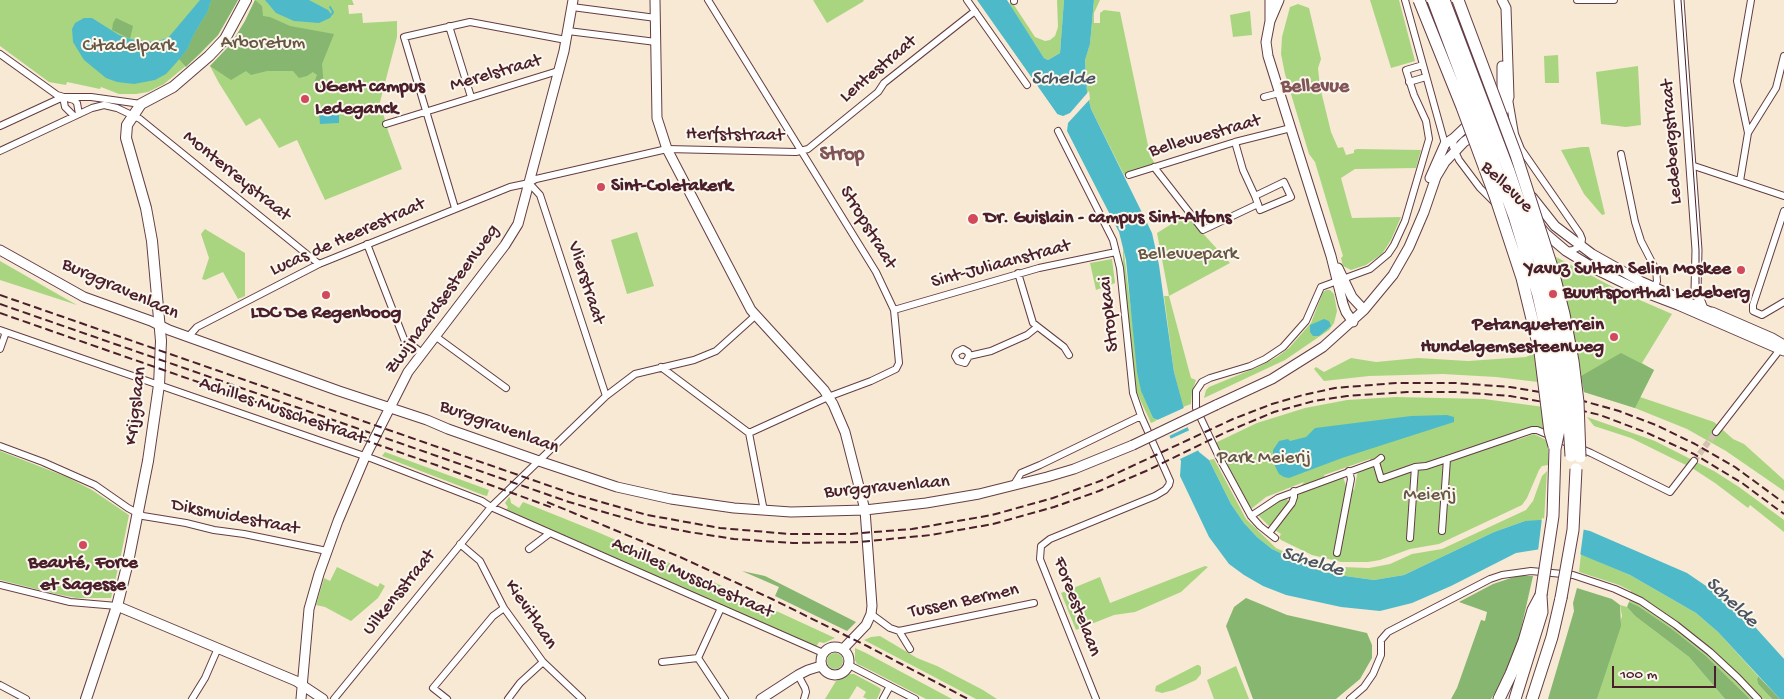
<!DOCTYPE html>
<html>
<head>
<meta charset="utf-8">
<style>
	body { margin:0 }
	#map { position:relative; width:1784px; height:699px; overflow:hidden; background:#f7e9d4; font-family:"Gochi Hand",sans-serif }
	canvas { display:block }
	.scale { position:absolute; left:1612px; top:666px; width:104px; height:22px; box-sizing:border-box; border:2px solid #4a1f2b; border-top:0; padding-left:6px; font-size:15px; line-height:18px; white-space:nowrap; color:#4a1f2b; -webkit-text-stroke:4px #fbf7ec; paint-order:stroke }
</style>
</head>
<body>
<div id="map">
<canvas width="1784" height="699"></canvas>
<div class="scale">100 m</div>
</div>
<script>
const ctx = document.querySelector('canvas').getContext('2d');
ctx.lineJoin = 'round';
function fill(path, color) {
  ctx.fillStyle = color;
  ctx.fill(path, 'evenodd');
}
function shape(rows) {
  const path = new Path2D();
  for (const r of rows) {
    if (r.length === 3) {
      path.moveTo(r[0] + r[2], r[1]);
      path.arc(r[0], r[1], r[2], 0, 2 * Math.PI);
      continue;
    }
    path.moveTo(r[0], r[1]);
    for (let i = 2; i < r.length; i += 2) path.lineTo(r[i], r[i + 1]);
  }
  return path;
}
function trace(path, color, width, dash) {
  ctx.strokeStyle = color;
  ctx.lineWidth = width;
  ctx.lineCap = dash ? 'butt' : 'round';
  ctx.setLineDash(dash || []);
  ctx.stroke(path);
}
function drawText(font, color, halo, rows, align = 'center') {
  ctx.font = font + ' "Gochi Hand",sans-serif';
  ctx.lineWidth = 4;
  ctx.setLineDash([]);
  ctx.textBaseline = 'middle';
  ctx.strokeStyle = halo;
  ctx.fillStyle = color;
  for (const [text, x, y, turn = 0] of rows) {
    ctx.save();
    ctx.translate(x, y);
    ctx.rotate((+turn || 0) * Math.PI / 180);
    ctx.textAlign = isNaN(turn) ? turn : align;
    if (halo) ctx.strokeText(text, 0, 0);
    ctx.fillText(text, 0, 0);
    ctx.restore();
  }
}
fill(shape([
	[0,0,238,0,218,35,199,55,164,84,148,92,136,94,119,94,101,87,100,89,67,82,66,85,49,82,0,46],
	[255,0,352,0,354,5,348,5,349,14,362,13,363,23,397,21,397,37,380,102,388,131,402,169,325,200,297,140,279,148,260,118,246,126,219,83,210,66,231,44,245,21],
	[813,0,863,0,864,1,827,23],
	[1057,0,1064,0,1060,53,1048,60,1044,58,1009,4,1012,2,1035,37,1045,41,1050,40,1055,36,1058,27],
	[1094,0,1100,0,1094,13,1094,23,1100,23,1100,13,1104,10,1120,12,1150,155,1155,164,1124,175,1091,109,1087,92,1085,59,1090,44],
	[1370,0,1399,0,1415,61,1391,68],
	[1298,4,1309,8,1321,59,1318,68,1320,87,1331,132,1338,148,1343,147,1346,155,1354,153,1354,150,1357,149,1421,150,1416,168,1355,169,1341,178,1352,218,1401,217,1391,240,1382,254,1366,265,1351,270,1343,266,1341,258,1343,256,1315,162,1309,154,1285,74,1281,54,1282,37,1290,7],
	[1250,11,1252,35,1233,37,1230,15],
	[1558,55,1559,83,1545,83,1544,56],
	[1638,66,1641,125,1626,127,1601,124,1596,72],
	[1582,147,1589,147,1605,214,1602,215,1584,194,1561,150],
	[1186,215,1230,263,1169,296,1191,378,1196,380,1192,392,1191,404,1183,407,1174,372,1164,296,1169,296,1157,233],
	[205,229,245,253,245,296,238,299,223,272,205,280,202,279,209,258,201,234],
	[637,232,654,286,627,294,611,240],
	[1123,245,1141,390,1153,418,1158,420,1151,423,1136,391,1123,268],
	[1556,257,1626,294,1672,314,1642,363,1654,370,1640,397,1714,422,1733,439,1744,444,1784,480,1784,491,1726,451,1687,429,1635,408,1584,392,1578,354],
	[1112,259,1115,283,1096,290,1090,263],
	[0,261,61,296,77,305,0,280],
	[1326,290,1330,290,1334,294,1337,311,1334,323,1329,330,1285,360,1204,398,1206,390,1209,387,1258,367,1277,357,1289,348,1311,323,1323,292],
	[1534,353,1538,382,1496,377,1443,374,1369,376,1324,381,1314,369,1316,367,1324,372,1351,358,1376,362,1418,358,1468,361,1526,357],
	[1396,397,1484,399,1544,407,1545,429,1534,427,1515,434,1517,440,1534,434,1548,441,1548,465,1542,466,1539,470,1527,498,1522,505,1439,544,1410,549,1380,560,1368,562,1341,562,1312,555,1281,540,1279,538,1281,534,1270,527,1258,515,1270,505,1285,498,1289,501,1304,482,1266,497,1251,509,1215,443,1257,423,1305,408,1347,400],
	[1370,459,1373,466,1358,470,1354,490,1347,488,1343,477,1327,482,1324,475],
	[1587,417,1655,441,1714,471,1739,487,1784,520,1784,532,1750,505,1748,508,1715,483,1692,468,1631,438,1594,426],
	[0,451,67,477,92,490,129,515,120,560,111,598,77,598,56,594,0,580],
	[385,452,489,490,487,496,483,495,382,456],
	[1214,459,1246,519,1276,548,1309,563,1341,567,1369,568,1390,564,1412,554,1442,549,1526,510,1533,501,1542,476,1547,471,1544,521,1525,521,1494,532,1404,575,1374,580,1338,575,1314,569,1292,559,1272,549,1257,537,1244,523,1231,504,1209,460],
	[509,497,510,498,511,503,519,508,523,502,595,531,709,580,835,638,824,643,819,642,816,647,505,512,508,507,505,503],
	[1581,554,1630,575,1696,613,1718,632,1758,676,1757,678,1758,684,1772,699,1750,699,1706,656,1672,629,1638,606,1629,602,1631,591,1619,585,1579,572],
	[1205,566,1208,567,1181,592,1135,612,1114,615,1076,630,1061,593,1100,577,1110,603],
	[337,567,378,587,380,583,385,586,378,598,351,621,325,607,316,605,324,578,330,581],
	[1620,605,1627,607,1635,616,1689,657,1725,699,1597,699,1622,616],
	[880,636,917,658,937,666,983,690,997,699,976,699,864,640,871,637],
	[855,648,866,653,952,699,926,699,864,667,857,664,855,660],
	[835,661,8],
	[1197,665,1199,665,1201,667,1201,674,1196,680,1174,690,1162,693,1155,691,1156,686],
	[1236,666,1249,699,1214,699,1207,680],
	[850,674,854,674,880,688,881,690,877,699,867,699,863,697,866,692,857,686,849,699,825,699,836,681]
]), '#a9d581');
fill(shape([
	[212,0,238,0,218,35,186,67,179,59,187,50,194,34,208,11,210,3],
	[255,0,262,6,263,16,270,17,290,26,334,34,322,64,324,88,322,91,317,93,315,91,313,85,317,75,313,72,307,76,299,78,293,71,267,71,251,75,246,71,231,80,210,66,231,44,245,21],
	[116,18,133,26,130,39,112,30,113,23],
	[1621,353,1654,370,1635,408,1584,392,1581,376],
	[742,571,765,576,856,622,847,631,775,596,779,587],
	[1517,576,1533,576,1519,638,1500,685,1491,699,1451,699,1457,688,1481,620,1485,621,1487,612,1459,602,1493,584],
	[1577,588,1612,599,1620,605,1621,626,1597,699,1548,699,1574,611,1573,603],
	[1246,598,1287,615,1367,633,1372,645,1372,658,1360,679,1336,699,1253,699,1226,626,1234,607],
	[1629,602,1638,606,1672,629,1706,656,1750,699,1725,699,1689,657,1635,616,1627,607],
	[1758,676,1780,699,1772,699,1758,684,1757,679]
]), '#86b66f');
fill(shape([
	[200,0,212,0,210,3,208,11,194,34,187,50,176,63,166,74,155,80,134,84,117,82,106,78,84,60,73,42,72,29,75,23,84,18,92,18,119,35,130,39,154,42,168,38],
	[265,0,309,0,328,10,332,15,330,18,319,23,294,21,276,13],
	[977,0,1007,0,1044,58,1048,60,1060,53,1064,0,1094,0,1090,44,1085,60,1087,92,1091,109,1152,233,1159,265,1174,372,1184,409,1182,415,1199,452,1209,460,1231,504,1244,523,1257,537,1272,549,1314,569,1338,575,1374,580,1404,575,1494,532,1525,521,1540,520,1590,531,1687,573,1737,607,1784,659,1784,699,1780,699,1718,632,1696,613,1630,575,1577,553,1541,549,1516,553,1451,586,1412,603,1380,611,1341,607,1286,595,1263,586,1244,575,1229,564,1209,537,1180,476,1181,461,1163,422,1153,418,1141,391,1137,372,1126,260,1119,232,1060,118],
	[339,110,339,123,320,124,319,112],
	[1324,319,1329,321,1331,326,1319,336,1313,336,1310,332,1310,325],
	[1447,415,1454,417,1454,422,1342,458,1289,478,1284,477,1279,474,1273,462,1273,450,1279,441,1288,439,1290,441,1306,437,1315,428,1411,416]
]), '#4ebac9');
fill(shape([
	[995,30,1002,36,1057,114,1063,116,1070,113,1089,91,1090,99,1068,123,1067,131,1115,226,1116,232,1058,119],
	[1186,407,1185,414,1190,426,1167,437,1161,424,1155,421],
	[1192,429,1201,449,1178,460,1168,440],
	[1542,518,1584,527,1580,557,1561,553,1538,551]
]), '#f7e9d4');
trace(shape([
	[330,7,333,12,332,14]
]), '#4ebac9', 2);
trace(shape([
	[1694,461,1716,432]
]), '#d4c1b2', 6, [6, 3]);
const street = shape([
	[708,0,876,272,894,310,899,363,896,369,871,381,828,397,749,433],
	[967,0,1027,85],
	[1014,0,1014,1],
	[1405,0,1445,144],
	[1577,0,1614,0],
	[572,7,656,18],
	[449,26,471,97],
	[568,31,656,42],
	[0,54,57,95,74,100,77,103,79,114],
	[1409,82,1426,77],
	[63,97,65,107,74,116],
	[1264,97,1279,93],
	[1509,99,1515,134,1521,149,1580,234,1582,239,1581,246,1573,250,1566,251],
	[386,124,558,71],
	[0,126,63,97,91,97,141,104],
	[1058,131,1113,240,1120,268,1133,393,1141,416,1170,481,1169,485,1165,490,1155,496,1050,539,1041,546,1040,559,1096,699],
	[1748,133,1737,81,1751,0],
	[1454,138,1453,147,1459,160,1480,188,1495,203],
	[1235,142,1243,170,1255,196],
	[0,151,92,108,104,105,117,108,140,119,319,264],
	[1621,154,1635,222,1641,241,1656,270,1657,281,1655,287],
	[1691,165,1784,196],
	[1154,167,1203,230,1258,204],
	[1129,175,1235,142,1291,128],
	[1740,181,1748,133,1776,88,1784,56],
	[1284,182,1291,197,1260,210,1255,196,1284,182],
	[529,183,540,195,606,396],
	[455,208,404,37,470,22,566,40],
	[1784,211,1753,305,1753,311,1762,315,1784,302],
	[367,244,404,339,422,353],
	[1018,273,1033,323,1064,347,1069,355],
	[894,310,1039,268,1116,252],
	[0,330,373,459,482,501,491,507,823,653],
	[435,336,506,388],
	[188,337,197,327,319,264,510,187,529,183,536,179,667,149,796,152,808,149,878,92,884,83,975,11],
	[0,349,6,332],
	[969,356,968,352,963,349,957,352,955,356,958,361,965,363,969,356,991,351,1027,335,1037,327],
	[661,367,749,433,764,511],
	[1716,432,1778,352,1784,349],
	[0,446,43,462,95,485,128,508,143,516,186,523,214,530,244,534,327,551],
	[1376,462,1381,479,1415,467,1426,466,1447,459,1532,430,1537,430,1591,453,1670,492,1694,461],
	[1013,486,1021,473,1040,465,1141,416],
	[1251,516,1278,498,1376,462,1381,458],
	[1442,531,1447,459],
	[1269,533,1292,503,1294,497,1294,491],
	[1275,538,1260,526,1251,516,1219,457,1196,408,1196,391,1202,382,1210,378,1250,366,1265,359,1283,347,1306,321,1321,287,1370,269,1388,254,1394,245,1405,221,1429,139,1426,121,1414,95,1406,70,1423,65],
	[1410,538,1415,467],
	[460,544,480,561,504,608,543,662,582,699],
	[529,549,550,533],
	[1337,553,1351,479,1349,471],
	[0,585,70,602,117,606],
	[721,608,698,658,725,699],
	[871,614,890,628,899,631,1034,603],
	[899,631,910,649],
	[662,662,698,658],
	[849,665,915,699],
	[798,675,805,688,806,692,804,699],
	[0,685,26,699],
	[192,699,205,678,218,648],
	[334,699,491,507,606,396,635,374,694,360,716,351,755,316],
	[447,699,433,688,493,616,504,608],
	[508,699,520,683,543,662],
	[883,699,890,686],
	[1350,699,1364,687,1373,674,1381,655,1381,640,1388,632,1490,579,1502,575,1531,571,1573,575,1615,589,1641,601,1676,625,1710,652,1738,678,1758,699]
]);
const secondary = shape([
	[655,0,657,118,667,149,751,310,824,390,833,404,845,432,865,510,872,606,871,614,866,625,843,649],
	[1279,0,1270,21,1266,42,1268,56,1331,256,1343,304,1346,312,1353,322],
	[1679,0,1697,250,1696,291,1703,309],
	[1270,20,1270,0],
	[1480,81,1505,141],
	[1493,105,1501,96,1502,91,1502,66],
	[1430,178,1445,144,1454,138,1473,120],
	[1532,197,1555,226,1592,254,1640,281,1715,314],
	[1541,228,1546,234,1566,251,1597,270,1636,289,1678,305,1784,351],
	[0,250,84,297,151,321,169,330,339,391,427,420,448,429,539,461,617,487,671,499,734,508,791,512,865,510,926,503,979,494,1047,477,1074,469,1133,445],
	[1338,268,1352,297,1364,310],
	[1712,312,1772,338,1784,345],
	[1216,405,1272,379,1323,347,1364,310,1393,275,1409,247,1424,212,1436,177,1445,162,1464,142,1496,120,1503,112,1509,97,1506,8,1502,0],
	[117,606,296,681,323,699],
	[835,661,14],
	[301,699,309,609,319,574,338,521,365,457,408,372,505,245,518,224,564,51,573,0],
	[761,699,798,675,808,670,821,666]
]);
const primary = shape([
	[86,699,117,606,128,562,148,461,159,385,161,341,152,241,146,208,126,138,127,125,141,104,173,87,209,56,225,39,246,0]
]);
const highway = shape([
	[1499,699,1511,674,1524,641,1533,610,1541,595],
	[1515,699,1542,612,1541,596],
	[1532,699,1552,637,1561,598]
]);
trace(street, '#643d44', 8);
trace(secondary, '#643d44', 11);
trace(primary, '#643d44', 12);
trace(highway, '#643d44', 13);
trace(street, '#fff', 6);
trace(secondary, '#fff', 9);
trace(primary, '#fff', 10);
trace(highway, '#fff', 11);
trace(shape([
	[1681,0,1699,250,1699,293]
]), '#4a1f2b', 1);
trace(shape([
	[0,295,573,494,647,515,720,528,790,534,849,534,912,529,992,515,1053,498,1100,481,1233,419,1272,404,1303,395,1335,388,1396,383,1455,383,1510,387,1569,397,1619,411,1656,425,1695,444,1735,467,1784,503],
	[0,304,569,502,642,523,689,532,734,539,793,543,859,542,931,535,993,524,1054,507,1099,491,1146,471,1224,433,1274,412,1314,401,1347,396,1407,392,1457,392,1510,396,1549,403,1600,415,1645,432,1694,454,1742,483,1784,514],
	[0,313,436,465,553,508],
	[547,502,680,557,772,599,869,647,968,699]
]), '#4a1f2b', 2, [8, 4]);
const secondaryBridge = shape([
	[1133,445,1216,405]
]);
const highwayBridge = shape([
	[1419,0,1462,107,1495,196,1522,278,1540,352,1550,432,1554,446],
	[1433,0,1514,216,1538,295,1549,344,1556,392,1559,430,1555,449,1553,516,1541,595],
	[1444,0,1509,171,1539,260,1554,319,1563,364,1568,407,1571,456],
	[1458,0,1516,155,1552,267,1564,314,1573,361,1578,402,1580,457],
	[1561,598,1573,530,1576,469]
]);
trace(secondaryBridge, '#643d44', 11, []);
trace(highwayBridge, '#643d44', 13, []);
trace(secondaryBridge, '#fff', 9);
trace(highwayBridge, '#fff', 11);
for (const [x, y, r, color] of [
	[305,99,5,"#d1495b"],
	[601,187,5,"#d1495b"],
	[973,219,6,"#d1495b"],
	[1741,270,5,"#d1495b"],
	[1553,294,5,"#d1495b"],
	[326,295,5,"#d1495b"],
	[1614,337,5,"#d1495b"],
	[83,545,5,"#d1495b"]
]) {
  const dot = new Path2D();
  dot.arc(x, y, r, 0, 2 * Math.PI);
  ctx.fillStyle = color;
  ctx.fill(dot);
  trace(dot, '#fbf7ec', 2);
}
drawText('19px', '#665645', '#fbf7ec', [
	["Arboretum",263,44],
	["Citadelpark",129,47],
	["Bellevuepark",1188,255],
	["Park Meierij",1264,459],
	["Meierij",1430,496]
]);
drawText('19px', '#4a1f2b', '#fbf7ec', [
	["Lentestraat",879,70,-40],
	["Merelstraat",496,74,-16],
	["Herfststraat",735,136,1],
	["Bellevuestraat",1205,137,-16],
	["Ledebergstraat",1673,142,-94],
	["Monterreystraat",236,177,39],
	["Bellevue",1506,188,44],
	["Stropstraat",867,228,59],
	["Lucas de Heerestraat",348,238,-24],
	["Sint-Juliaanstraat",1001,265,-15],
	["Vlierstraat",585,283,72],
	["Burggravenlaan",120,290,24],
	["Zwijnaardsesteenweg",443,300,-54],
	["Stropkaai",1110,314,-96],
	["Krijgslaan",137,406,-83],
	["Achilles Musschestraat",282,412,19],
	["Burggravenlaan",499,428,20],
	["Burggravenlaan",887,488,-5],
	["Diksmuidestraat",235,518,11],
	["Achilles Musschestraat",692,579,24],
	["Uilkensstraat",400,593,-51],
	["Tussen Bermen",964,602,-12],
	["Foreestelaan",1076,607,69],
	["Kievitlaan",530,615,56]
]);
drawText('bold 19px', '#4a1f2b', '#fbf7ec', [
	["UGent campus",315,88],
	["Ledeganck",315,110],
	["Sint-Coletakerk",611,187],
	["Dr. Guislain - campus Sint-Alfons",984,219],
	["Yavuz Sultan Selim Moskee",1731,270,"right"],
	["Buurtsporthal Ledeberg",1563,294],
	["LDC De Regenboog",326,314,"center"],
	["Petanqueterrein",1604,326,"right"],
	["Hundelgemsesteenweg",1604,348,"right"],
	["Beauté, Force",83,564,"center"],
	["et Sagesse",83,586,"center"]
], 'left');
drawText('italic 20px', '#4b5562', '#fbf7ec', [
	["Schelde",1063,80],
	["Schelde",1312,563,17],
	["Schelde",1731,603,43]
]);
drawText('bold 20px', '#815457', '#fbf7ec', [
	["Bellevue",1315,88],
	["Strop",842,156]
]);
</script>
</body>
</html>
